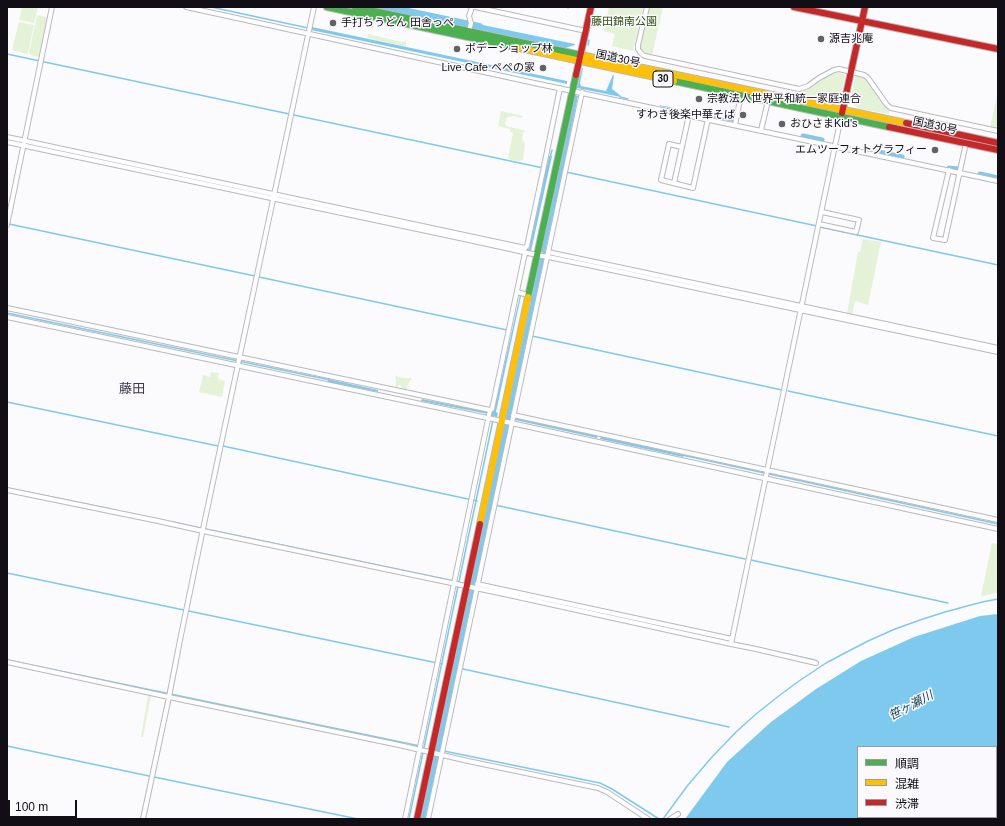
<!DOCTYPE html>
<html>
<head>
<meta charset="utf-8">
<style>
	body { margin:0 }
	#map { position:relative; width:1005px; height:826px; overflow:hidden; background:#fbfafc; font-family:Helvetica,"Noto Sans JP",sans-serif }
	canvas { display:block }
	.frame { position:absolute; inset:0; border:8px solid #110e15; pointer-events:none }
	.legend { position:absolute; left:857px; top:746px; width:140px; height:72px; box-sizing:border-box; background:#faf9fd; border:1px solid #9d9ba0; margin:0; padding:5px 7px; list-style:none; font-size:12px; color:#110e15 }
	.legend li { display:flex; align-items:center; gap:8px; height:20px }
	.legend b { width:20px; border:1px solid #9d9ba0 }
	.scale { position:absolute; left:8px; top:800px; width:69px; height:18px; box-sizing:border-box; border:2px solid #110e15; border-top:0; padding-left:5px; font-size:12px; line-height:14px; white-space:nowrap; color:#110e15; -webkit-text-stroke:3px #faf9fd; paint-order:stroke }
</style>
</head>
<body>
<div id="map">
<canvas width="1005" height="826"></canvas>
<div class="frame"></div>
<ul class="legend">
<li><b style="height:5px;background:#4caf50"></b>順調</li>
<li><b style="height:5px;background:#ffc107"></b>混雑</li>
<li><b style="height:5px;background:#c62828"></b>渋滞</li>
</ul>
<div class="scale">100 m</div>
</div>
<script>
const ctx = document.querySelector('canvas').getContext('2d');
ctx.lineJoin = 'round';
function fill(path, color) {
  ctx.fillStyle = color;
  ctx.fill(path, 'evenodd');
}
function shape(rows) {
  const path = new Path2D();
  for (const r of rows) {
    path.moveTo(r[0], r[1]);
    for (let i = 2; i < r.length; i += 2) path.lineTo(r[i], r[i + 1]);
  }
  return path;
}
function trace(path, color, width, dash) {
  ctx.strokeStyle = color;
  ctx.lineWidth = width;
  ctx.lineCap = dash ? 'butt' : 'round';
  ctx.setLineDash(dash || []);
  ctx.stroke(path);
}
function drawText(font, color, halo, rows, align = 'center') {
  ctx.font = font + ' Helvetica,"Noto Sans JP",sans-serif';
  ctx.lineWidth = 3;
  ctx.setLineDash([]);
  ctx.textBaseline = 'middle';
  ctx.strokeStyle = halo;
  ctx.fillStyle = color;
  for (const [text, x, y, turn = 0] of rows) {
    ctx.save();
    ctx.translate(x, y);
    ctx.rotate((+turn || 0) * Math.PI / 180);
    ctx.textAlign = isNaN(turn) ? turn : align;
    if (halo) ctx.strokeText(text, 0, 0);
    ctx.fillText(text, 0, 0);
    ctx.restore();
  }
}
fill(shape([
	[22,7,38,7,34,23,19,20],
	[609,7,643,7,633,51,612,46,615,34,604,31],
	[649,7,663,7,652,56,644,54,640,48],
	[37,15,49,18,41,57,33,56,29,53],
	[19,22,34,25,28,53,27,54,12,50],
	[368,34,402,42,406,41,406,47,367,38],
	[835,73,839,73,843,74,845,76,841,94,835,100,826,101,799,95,800,91,809,89,824,78],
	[858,76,867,80,869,83,887,109,889,110,889,114,860,109,854,105,852,101,851,96,855,77],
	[998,91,998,130,990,128],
	[501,111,523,116,522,118,514,116,507,117,505,123,506,126,526,131,523,133,522,140,525,143,523,160,519,161,512,160,509,159,508,158,513,132,510,132,510,129,498,126],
	[863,239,881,242,868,305,855,301,852,315,847,313,858,252,860,252],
	[211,372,219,373,218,379,225,381,222,397,199,392,203,375,210,377],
	[395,375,398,377,404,378,412,378,408,384,407,388,406,390,401,389,402,386,399,385,396,388,395,388,396,382],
	[992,543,998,544,998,593,981,596],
	[148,695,151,696,143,737,141,737]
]), '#e4f3d8');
fill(shape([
	[473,23,575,44,575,45,565,48,472,28],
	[312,27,567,81,567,84,311,30],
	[582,68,583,68,580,83,581,86,606,91,613,75,614,75,612,89,621,96,621,97,577,88],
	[575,95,578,96,563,171,545,253,541,252],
	[659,105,734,120,734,122,660,106],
	[549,156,552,156,531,251,526,251,526,249,529,249],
	[540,258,543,258,544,259,528,335,510,419,507,419,506,418],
	[520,295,521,296,496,412,498,413,497,417,492,416,491,415,491,413,494,411],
	[328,379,378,390,378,392,328,382],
	[422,399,488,412,488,414,421,401],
	[515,418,598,436,597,438,515,420],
	[601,436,684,455,683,457,600,439],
	[998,614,998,767,996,768,996,747,858,747,858,817,891,817,888,819,685,819,727,762,771,722,816,689,861,661,914,637,980,616]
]), '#7ecaef');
trace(shape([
	[211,7,308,28],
	[568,8,568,7],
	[588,45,589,40],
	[7,54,548,169],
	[620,97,628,99],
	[7,139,121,164],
	[550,158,552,150],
	[566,172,817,226],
	[9,224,255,276],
	[820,227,998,265],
	[543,253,545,254],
	[550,255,581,261],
	[259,277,507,330],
	[7,313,330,380],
	[532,336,782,390],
	[788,391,998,436],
	[7,402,218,446],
	[223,446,477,501],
	[682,455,998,524],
	[7,488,111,509],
	[490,504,492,504],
	[495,505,745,559],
	[172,522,459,582],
	[751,560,948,603],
	[7,573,442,664],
	[472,585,475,585],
	[491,589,814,660],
	[7,660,420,746],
	[455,667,457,668],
	[463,669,729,727],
	[7,746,149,776],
	[437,750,440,750],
	[444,751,600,783,612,789,659,819],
	[154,777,358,819],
	[409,819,493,420],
	[663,819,688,785,712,757,736,732,756,714,780,695,799,681,826,663,843,654,868,641,895,629,923,619,945,612,982,602,998,599]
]), '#7ecaef', 1.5);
trace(shape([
	[803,136,822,140],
	[879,152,902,157],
	[949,168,958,169],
	[980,174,998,178],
	[996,784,998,783],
	[423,819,509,413],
	[917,819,920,817]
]), '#7ecaef', 5);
trace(shape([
	[384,7,479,27]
]), '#7ecaef', 8);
const street = shape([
	[186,7,539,84,998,181],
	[475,7,586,31],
	[647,7,638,45,638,49,640,52,643,55,645,56,799,89,808,86,819,78,834,70,839,69,864,75,868,78,887,105,891,108,998,131],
	[469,31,471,23,469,16,472,7],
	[735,125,741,95],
	[761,130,768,101],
	[7,137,525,248,527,246,543,171,560,88],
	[7,142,469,240,528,253,588,265,998,352],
	[682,147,669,144,661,180,693,188,708,119],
	[949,170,933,238,945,240,966,143],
	[674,183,689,115],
	[819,224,856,232,859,220,822,212],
	[7,225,52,7],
	[548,252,998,348],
	[517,292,528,295],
	[7,308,490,410,492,409,525,253],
	[7,317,502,421,998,529],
	[513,415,998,520],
	[7,490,158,521,203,531,504,594,731,644,756,649,816,663],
	[477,584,732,639],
	[731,644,841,117],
	[7,662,169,697,399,745,468,761,598,788,607,792,648,819],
	[996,790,998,789],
	[143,819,169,697,180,640,203,529,314,7],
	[405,819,490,410],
	[428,819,582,92],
	[670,819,678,814],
	[929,819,932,817]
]);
const fast = shape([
	[327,7,515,47],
	[355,7,581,55],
	[674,81,889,127],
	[528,297,576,75]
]);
const slow = shape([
	[515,47,674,81],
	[581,55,906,123],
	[480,524,528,297]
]);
const jam = shape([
	[794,7,998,49],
	[576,75,591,7],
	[842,113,865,7],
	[906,123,998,143],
	[889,127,998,150],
	[417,819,480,524]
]);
trace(street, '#b9b8bc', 6);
trace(fast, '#b9b8bc', 8);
trace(slow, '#b9b8bc', 8);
trace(jam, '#b9b8bc', 8);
trace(street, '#fefeff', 4);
trace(fast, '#4caf50', 6);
trace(slow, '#ffc107', 6);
trace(jam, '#c62828', 6);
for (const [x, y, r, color] of [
	[333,23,4,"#636166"],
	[821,39,4,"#636166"],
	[457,49,4,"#636166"],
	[543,68,4,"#636166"],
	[699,99,4,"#636166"],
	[743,115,4,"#636166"],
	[782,124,4,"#636166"],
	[935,150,4,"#636166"]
]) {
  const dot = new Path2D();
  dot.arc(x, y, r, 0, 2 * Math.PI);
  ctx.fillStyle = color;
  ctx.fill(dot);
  trace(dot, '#faf9fd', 1.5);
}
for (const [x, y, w] of [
	[663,79,20]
]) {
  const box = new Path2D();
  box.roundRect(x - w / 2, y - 8, w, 16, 3);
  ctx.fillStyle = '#faf9fd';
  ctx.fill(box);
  trace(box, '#110e15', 1);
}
drawText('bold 10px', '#110e15', null, [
	["30",663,79]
]);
drawText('11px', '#355115', '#faf9fd', [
	["藤田錦南公園",624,22]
]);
drawText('11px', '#110e15', '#faf9fd', [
	["手打ちうどん 田舎っぺ",341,23],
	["源吉兆庵",829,39],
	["ボデーショップ林",465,49],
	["Live Cafe ペペの家",535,68,"right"],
	["宗教法人世界平和統一家庭連合",707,99],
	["すわき後楽中華そば",735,115,"right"],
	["おひさまKid's",790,124],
	["エムツーフォトグラフィー",927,150,"right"]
], 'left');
drawText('11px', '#110e15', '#faf9fd', [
	["国道30号",618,59,12],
	["国道30号",935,126,12]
]);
drawText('italic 12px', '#103e54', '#faf9fd', [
	["笹ヶ瀬川",911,706,-28]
]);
drawText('13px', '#3f3949', '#faf9fd', [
	["藤田",132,389]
]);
</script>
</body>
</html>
